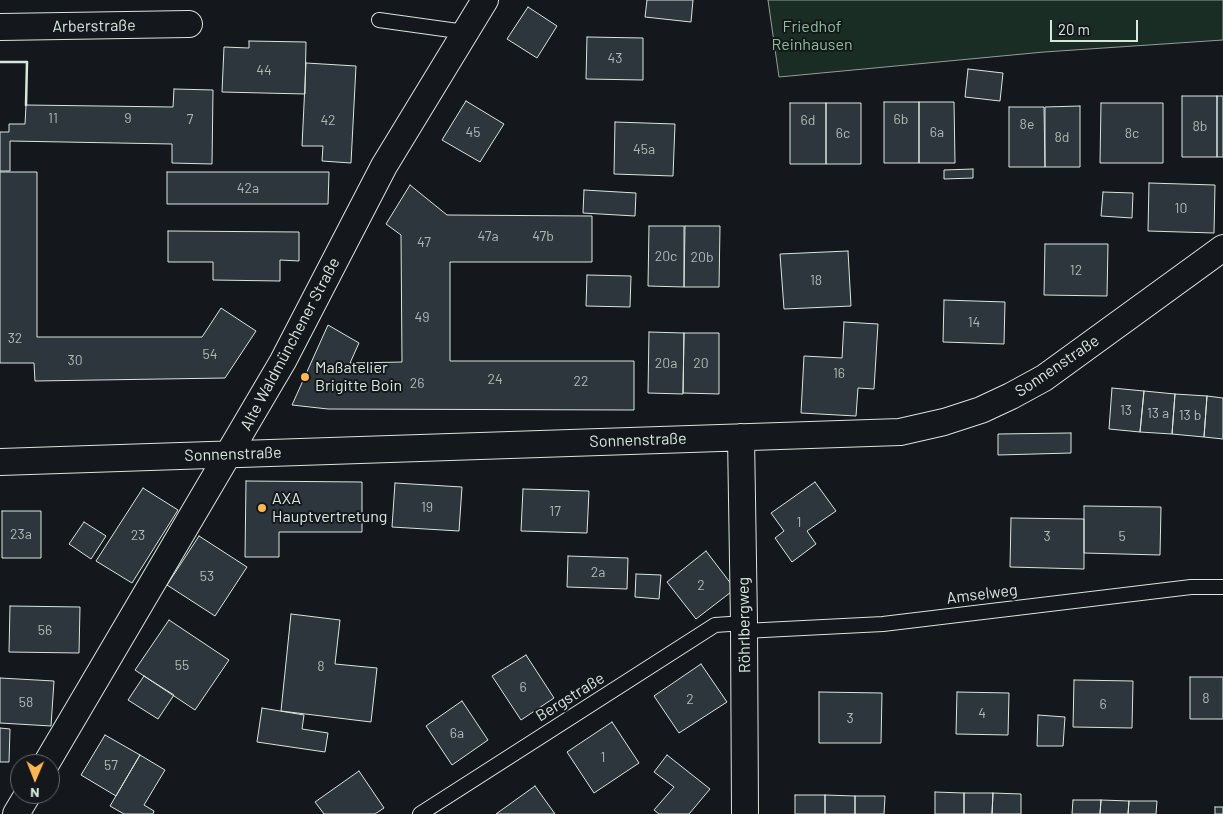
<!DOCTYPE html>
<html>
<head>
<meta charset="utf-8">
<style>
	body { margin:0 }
	#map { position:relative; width:1223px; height:814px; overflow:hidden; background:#14181c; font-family:Barlow,sans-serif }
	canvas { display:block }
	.north { position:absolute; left:10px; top:754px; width:50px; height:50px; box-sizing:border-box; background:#14181c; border:1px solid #626a69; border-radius:50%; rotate:181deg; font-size:14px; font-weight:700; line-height:20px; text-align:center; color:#d8e6dc }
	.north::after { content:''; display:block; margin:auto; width:18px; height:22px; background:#ffb74d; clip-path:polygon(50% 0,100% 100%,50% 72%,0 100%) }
	.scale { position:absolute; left:1050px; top:20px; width:88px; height:22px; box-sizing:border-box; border:2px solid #d8e6dc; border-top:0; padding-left:6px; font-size:15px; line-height:18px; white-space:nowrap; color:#d8e6dc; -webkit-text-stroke:4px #14181c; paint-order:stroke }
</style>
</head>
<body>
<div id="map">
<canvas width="1223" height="814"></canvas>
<div class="north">N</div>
<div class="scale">20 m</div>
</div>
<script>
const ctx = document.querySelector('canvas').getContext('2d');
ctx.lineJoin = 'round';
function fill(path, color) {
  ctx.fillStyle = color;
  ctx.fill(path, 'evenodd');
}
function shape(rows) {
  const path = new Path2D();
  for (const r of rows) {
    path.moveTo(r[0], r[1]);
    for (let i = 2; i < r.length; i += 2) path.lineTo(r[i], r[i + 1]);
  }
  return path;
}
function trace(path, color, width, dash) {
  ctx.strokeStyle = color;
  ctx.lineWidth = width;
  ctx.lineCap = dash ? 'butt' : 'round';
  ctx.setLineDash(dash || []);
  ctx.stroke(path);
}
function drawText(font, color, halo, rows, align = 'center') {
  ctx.font = font + ' Barlow,sans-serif';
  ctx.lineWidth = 4;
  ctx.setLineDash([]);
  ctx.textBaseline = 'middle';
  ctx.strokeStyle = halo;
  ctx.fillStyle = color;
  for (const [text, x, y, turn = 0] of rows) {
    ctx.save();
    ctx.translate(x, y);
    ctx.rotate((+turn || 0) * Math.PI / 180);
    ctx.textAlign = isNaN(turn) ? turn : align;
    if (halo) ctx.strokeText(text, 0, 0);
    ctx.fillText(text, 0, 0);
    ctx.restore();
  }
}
const green = shape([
	[768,0,1223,0,1223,40,1044,52,779,77,768,0]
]);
fill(green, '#1a2d24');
trace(green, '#939e99', 1);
const building = shape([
	[647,0,693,0,691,22,645,17,647,0],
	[528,7,557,26,537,58,507,39,528,7],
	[587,37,643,38,643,80,586,79,587,37],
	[249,41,306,42,305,94,222,92,224,47,249,48,249,41],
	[306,63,356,66,351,163,322,161,323,146,302,146,306,63],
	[968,69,1003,73,1000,101,965,97,968,69],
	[174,89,213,90,212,164,172,163,172,144,10,141,10,171,0,171,0,132,9,132,9,124,25,124,26,105,173,107,174,89],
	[1182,96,1217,96,1217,157,1182,157,1182,96],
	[1217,96,1223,96,1223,157,1217,157,1217,96],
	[466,101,504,124,480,162,442,140,466,101],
	[884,102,919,102,919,163,884,163,884,102],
	[919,102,954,102,955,163,919,163,919,102],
	[790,103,826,103,826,164,790,164,790,103],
	[826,103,861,103,861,164,826,164,826,103],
	[1101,103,1163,103,1163,163,1100,163,1101,103],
	[1080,106,1080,167,1045,167,1045,107,1080,106],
	[1009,107,1044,107,1045,167,1009,167,1009,107],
	[615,122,675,124,673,176,614,174,615,122],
	[973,169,973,178,944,179,944,170,973,169],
	[0,172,37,172,37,337,202,337,221,308,256,331,225,378,35,381,34,363,0,363,0,172],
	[167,172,329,172,328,204,167,204,167,172],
	[1149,183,1215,185,1214,233,1148,231,1149,183],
	[410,185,447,215,592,216,592,262,450,262,450,361,634,361,634,410,328,409,292,405,328,325,359,343,350,363,402,362,401,235,386,224,410,185],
	[584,190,636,193,635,216,583,213,584,190],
	[1103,192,1133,193,1132,218,1101,216,1103,192],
	[649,226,684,226,684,287,648,286,649,226],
	[685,226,720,226,719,287,684,287,685,226],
	[168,231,299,232,299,261,280,260,280,281,213,280,213,262,168,262,168,231],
	[1045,244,1108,244,1107,296,1044,295,1045,244],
	[848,251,851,306,784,309,780,254,848,251],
	[587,275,631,276,630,307,586,306,587,275],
	[944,300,1005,302,1004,344,943,342,944,300],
	[844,322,878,324,874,389,858,388,856,416,801,413,804,356,842,358,844,322],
	[649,332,684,333,683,394,648,393,649,332],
	[684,333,719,333,719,394,683,393,684,333],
	[1112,388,1144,391,1140,432,1109,429,1112,388],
	[1144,391,1175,394,1172,434,1140,432,1144,391],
	[1175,394,1207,396,1204,437,1172,434,1175,394],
	[1207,396,1223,398,1223,439,1204,437,1207,396],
	[1071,433,1071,453,998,455,998,434,1071,433],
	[246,481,362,482,362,532,279,532,279,557,245,557,246,481],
	[815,482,836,511,807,531,816,544,792,562,775,538,784,531,771,513,815,482],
	[395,483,462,487,459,531,392,527,395,483],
	[143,488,178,510,132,583,96,561,143,488],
	[523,489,589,491,587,533,521,531,523,489],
	[1084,506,1161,507,1160,555,1084,553,1084,506],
	[2,511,41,511,41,558,2,558,2,511],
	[1011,518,1084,519,1084,569,1010,567,1011,518],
	[84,522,106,536,91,559,69,544,84,522],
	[199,536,247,567,215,616,167,585,199,536],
	[706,551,735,589,696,619,667,582,706,551],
	[568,556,628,558,627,589,567,587,568,556],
	[636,574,661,575,659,599,635,597,636,574],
	[10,606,80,607,79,653,9,652,10,606],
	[291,614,340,620,335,664,377,668,371,722,281,711,291,614],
	[169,620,229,660,195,710,135,670,169,620],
	[526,655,554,698,521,720,492,676,526,655],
	[701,664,727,702,679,733,654,696,701,664],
	[144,676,174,695,158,719,128,700,144,676],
	[1190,677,1223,677,1223,719,1190,719,1190,677],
	[0,678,54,681,51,726,0,723,0,678],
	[1074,680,1133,681,1132,728,1073,727,1074,680],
	[819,692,882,693,881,743,819,743,819,692],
	[957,692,1009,693,1008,735,956,734,957,692],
	[462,701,488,740,452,765,426,726,462,701],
	[262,708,304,715,302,729,328,733,325,752,257,742,262,708],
	[1038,715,1065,717,1063,746,1037,746,1038,715],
	[612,722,639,763,594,793,567,752,612,722],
	[0,728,10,729,9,762,0,762,0,728],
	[105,735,140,755,116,796,81,775,105,735],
	[140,755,165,770,144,805,154,811,153,814,124,814,110,806,140,755],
	[667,755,710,789,689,814,659,814,654,810,674,787,654,772,667,755],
	[359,771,384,808,375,814,324,814,315,802,359,771],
	[535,786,555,814,496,814,535,786],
	[935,792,964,793,964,814,935,814,935,792],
	[964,793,993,793,992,814,964,814,964,793],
	[993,793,1021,794,1021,814,992,814,993,793],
	[795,795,825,795,825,814,795,814,795,795],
	[825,795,855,796,855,814,825,814,825,795],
	[855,796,885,796,884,814,855,814,855,796],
	[1073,800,1101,800,1100,814,1072,814,1073,800],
	[1101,800,1129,801,1128,814,1100,814,1101,800],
	[1129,801,1157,801,1156,814,1128,814,1129,801],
	[1215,807,1223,807,1223,814,1215,814,1215,807]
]);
fill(building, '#2c363c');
trace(building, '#d8e6dc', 1);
const service = shape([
	[379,20,465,32],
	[744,631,883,624,1191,587,1223,587],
	[420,814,715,625,744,623]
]);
const minor = shape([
	[0,27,189,24],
	[741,437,744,623,745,814],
	[0,462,900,432,944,422,981,410,1011,396,1044,378,1223,248],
	[46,764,283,361,384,166,485,0],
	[16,814,28,794]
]);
trace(service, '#d8e6dc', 16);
trace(minor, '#d8e6dc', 28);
trace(service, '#14181c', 14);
trace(minor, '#14181c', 26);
trace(shape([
	[0,62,27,62,26,105]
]), '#d8e6dc', 2.5);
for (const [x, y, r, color] of [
	[305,377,5,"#ffb74d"],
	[262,508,5,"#ffb74d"]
]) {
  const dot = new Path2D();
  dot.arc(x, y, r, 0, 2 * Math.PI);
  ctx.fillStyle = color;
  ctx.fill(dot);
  trace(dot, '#14181c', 2);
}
drawText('14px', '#adbab4', null, [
	["43",615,58],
	["44",264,70],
	["11",53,118],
	["9",128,118],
	["7",190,119],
	["6b",901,119],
	["42",328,120],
	["6d",808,120],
	["8e",1027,124],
	["8b",1200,126],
	["45",473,132],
	["6a",937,132],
	["6c",843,133],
	["8c",1132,133],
	["8d",1062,137],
	["45a",644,149],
	["42a",248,188],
	["10",1181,208],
	["47a",488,236],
	["47b",543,236],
	["47",424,242],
	["20c",666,256],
	["20b",702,257],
	["12",1076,270],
	["18",816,280],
	["49",422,317],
	["14",974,322],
	["32",15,338],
	["54",210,354],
	["30",75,360],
	["20a",666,363],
	["20",701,363],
	["16",839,373],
	["24",495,379],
	["22",581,381],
	["26",417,383],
	["13",1126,410],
	["13 a",1158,413],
	["13 b",1190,415],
	["19",427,507],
	["17",555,511],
	["1",799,522],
	["23a",21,534],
	["23",138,535],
	["3",1047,536],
	["5",1122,536],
	["2a",598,572],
	["53",207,576],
	["2",701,585],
	["56",45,630],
	["55",182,665],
	["8",321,666],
	["6",523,687],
	["8",1206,698],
	["2",690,699],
	["58",26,702],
	["6",1103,704],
	["4",982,713],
	["3",850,718],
	["6a",457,733],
	["1",603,757],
	["57",111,765]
]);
drawText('16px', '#d8e6dc', '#14181c', [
	["Arberstraße",94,26,-1],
	["Alte Waldmünchener Straße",290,344,-62],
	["Sonnenstraße",1057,366,-34],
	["Sonnenstraße",638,440,-2],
	["Sonnenstraße",233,454,-2],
	["Amselweg",982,594,-7],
	["Röhrlbergweg",744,625,-91],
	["Bergstraße",570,697,-32]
]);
drawText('16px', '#8ac095', '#14181c', [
	["Friedhof",812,27],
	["Reinhausen",812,45]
]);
drawText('16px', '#d8e6dc', '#14181c', [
	["Maßatelier",315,368],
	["Brigitte Boin",315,386],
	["AXA",272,499],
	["Hauptvertretung",272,517]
], 'left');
</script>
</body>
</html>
